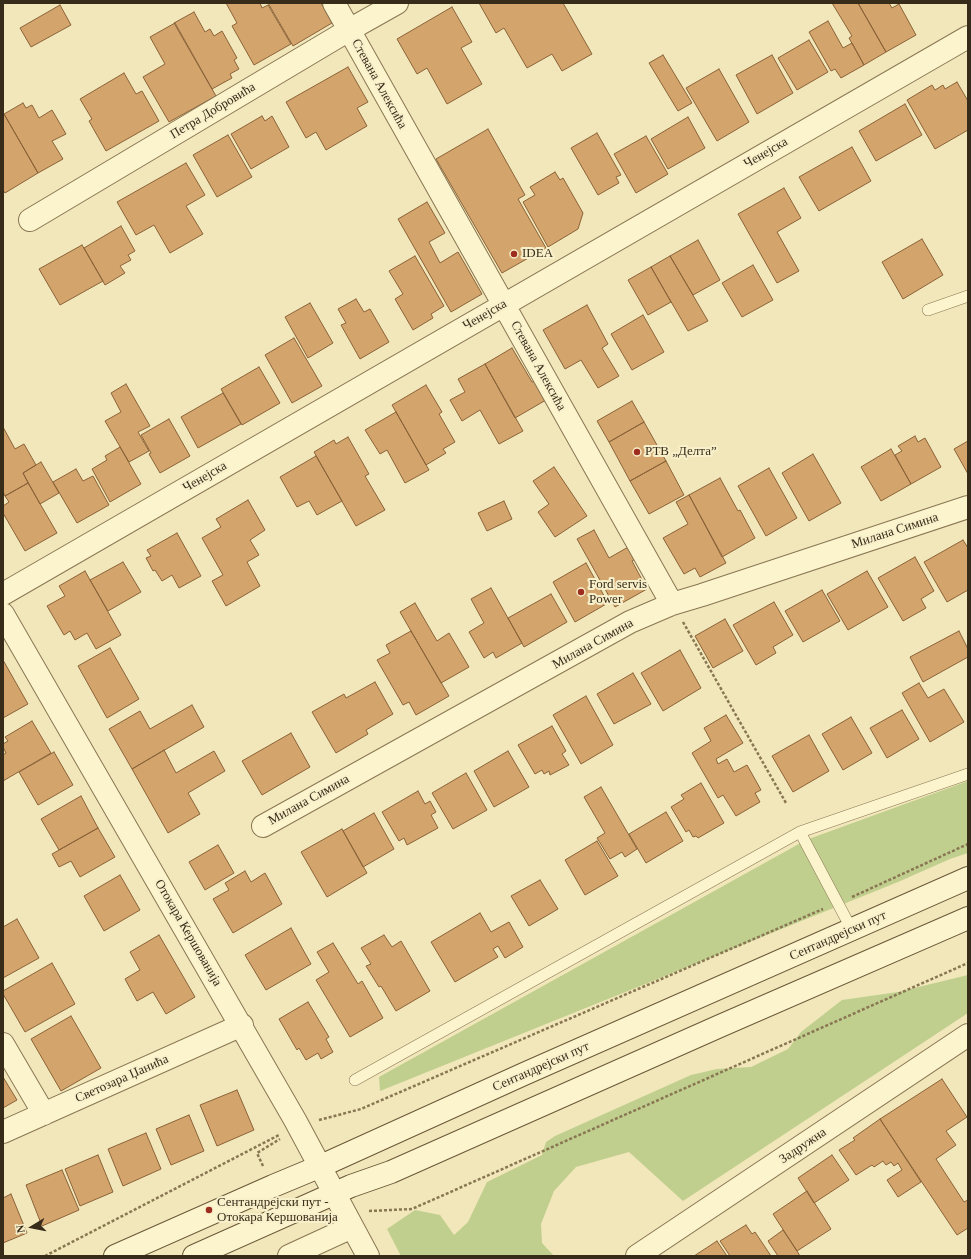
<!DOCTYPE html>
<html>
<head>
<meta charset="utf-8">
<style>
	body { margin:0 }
	#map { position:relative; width:971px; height:1259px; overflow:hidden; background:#f1e7ba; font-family:Georgia,serif }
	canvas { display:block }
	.frame { position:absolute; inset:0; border:4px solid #372b19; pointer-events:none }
	.north { position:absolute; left:12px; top:1207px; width:40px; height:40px; -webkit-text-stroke:3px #f8f0ca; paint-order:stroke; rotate:260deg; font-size:11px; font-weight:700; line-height:16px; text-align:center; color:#372b19 }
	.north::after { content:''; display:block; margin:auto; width:14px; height:18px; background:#372b19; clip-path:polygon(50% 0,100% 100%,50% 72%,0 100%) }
</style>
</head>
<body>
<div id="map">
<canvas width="971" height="1259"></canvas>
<div class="frame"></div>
<div class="north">N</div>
</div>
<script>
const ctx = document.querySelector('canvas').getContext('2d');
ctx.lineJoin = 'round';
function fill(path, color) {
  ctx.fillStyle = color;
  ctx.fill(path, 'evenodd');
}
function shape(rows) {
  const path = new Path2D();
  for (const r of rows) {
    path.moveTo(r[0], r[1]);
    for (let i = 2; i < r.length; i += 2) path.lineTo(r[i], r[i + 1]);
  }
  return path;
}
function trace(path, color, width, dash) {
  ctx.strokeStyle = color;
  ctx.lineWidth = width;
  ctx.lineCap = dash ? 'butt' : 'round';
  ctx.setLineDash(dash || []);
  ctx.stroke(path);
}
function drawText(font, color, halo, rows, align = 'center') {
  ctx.font = font + ' Georgia,serif';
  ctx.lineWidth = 4;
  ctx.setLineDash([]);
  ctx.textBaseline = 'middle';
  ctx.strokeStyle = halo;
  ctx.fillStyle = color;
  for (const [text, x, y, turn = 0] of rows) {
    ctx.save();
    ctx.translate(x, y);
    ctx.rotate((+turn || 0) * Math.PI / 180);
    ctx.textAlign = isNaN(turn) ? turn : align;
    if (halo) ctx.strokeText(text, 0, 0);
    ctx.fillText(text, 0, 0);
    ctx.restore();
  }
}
fill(shape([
	[968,781,968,853,950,859,898,882,380,1091,379,1077,806,840],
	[968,975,968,1013,683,1201,629,1152,576,1167,554,1191,541,1224,542,1243,554,1256,401,1256,387,1229,415,1210,440,1215,454,1235,468,1222,487,1182,542,1155,546,1142,555,1136,691,1075,717,1069,751,1067,788,1049,801,1032,842,1000,898,992]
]), '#c0cf8e');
const building = shape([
	[226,3,260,3,262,8,268,5,291,44,254,65,232,26,237,23,226,3],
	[268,3,321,3,332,23,293,46,268,3],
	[479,3,563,3,592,54,562,71,552,54,527,68,504,28,496,33,479,3],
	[832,3,858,3,886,52,864,65,849,38,852,36,832,3],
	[858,3,889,3,892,8,899,4,916,35,886,52,858,3],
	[60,5,71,25,31,47,20,28,60,5],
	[452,7,472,42,461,48,482,84,447,104,427,68,417,74,397,39,452,7],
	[194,12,205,32,210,29,214,36,222,31,237,58,234,60,239,69,230,74,232,78,212,89,174,23,194,12],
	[828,21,843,48,852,43,864,65,841,78,835,69,831,71,809,32,828,21],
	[175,23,216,96,169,122,143,77,165,64,150,37,175,23],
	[809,40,828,72,797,90,778,58,809,40],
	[663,55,692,103,678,111,649,63,663,55],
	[772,55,793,93,757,114,736,75,772,55],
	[348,67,368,102,357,108,367,126,326,150,316,132,306,138,286,102,348,67],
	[719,69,749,122,717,141,686,88,719,69],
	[124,73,136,94,142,91,159,121,106,151,89,121,92,119,80,99,124,73],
	[957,82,968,101,968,130,935,149,907,100,932,85,935,90,943,85,945,89,957,82],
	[23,103,26,108,32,105,39,118,52,110,66,134,52,141,63,159,38,173,4,114,23,103],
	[905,104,922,135,876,161,859,131,905,104],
	[3,114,4,114,38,173,5,193,3,190,3,114],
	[262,116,265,121,272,116,289,147,251,169,231,134,262,116],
	[688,117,705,148,668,169,651,139,688,117],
	[488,129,525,195,518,199,546,248,502,273,436,159,488,129],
	[597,133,621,175,616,177,619,183,598,195,571,148,597,133],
	[228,135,252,177,217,197,193,155,228,135],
	[646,136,668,174,636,193,614,154,646,136],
	[852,147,871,181,819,211,799,177,852,147],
	[186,163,205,195,186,206,203,234,170,253,154,225,136,235,117,202,186,163],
	[555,172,560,180,563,178,583,213,578,229,548,247,523,202,535,195,530,187,555,172],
	[784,188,801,218,777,232,799,271,777,283,738,214,784,188],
	[427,202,445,233,429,242,440,263,458,252,482,294,451,312,398,219,427,202],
	[121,226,135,251,128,255,131,260,120,266,125,273,105,285,84,248,121,226],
	[922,239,943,275,903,299,882,262,922,239],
	[698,240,720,280,693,295,670,256,698,240],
	[82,245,103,281,60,305,39,269,82,245],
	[415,256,444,306,431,314,433,318,413,330,395,299,403,294,389,271,415,256],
	[670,256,708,321,688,331,651,267,670,256],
	[753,265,773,300,742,317,722,283,753,265],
	[651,267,671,302,648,315,628,280,651,267],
	[356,299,364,312,370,309,389,342,360,359,341,325,346,323,338,309,356,299],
	[310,303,333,343,308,358,285,317,310,303],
	[587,305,608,344,602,348,619,376,598,388,581,360,565,369,543,330,587,305],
	[643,315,664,352,632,370,611,334,643,315],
	[294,338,322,386,292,403,265,355,294,338],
	[512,348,532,382,535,381,546,400,515,418,485,364,512,348],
	[485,364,523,431,499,444,480,410,462,421,450,400,465,392,458,379,485,364],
	[259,367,280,403,242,425,221,389,259,367],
	[126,384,150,426,138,432,149,451,129,462,105,421,121,412,111,393,126,384],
	[426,385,442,412,439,414,455,442,443,449,446,453,426,465,392,405,426,385],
	[223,393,241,424,198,448,181,417,223,393],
	[632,401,644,422,609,442,597,421,632,401],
	[396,412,429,470,405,483,387,450,380,454,365,430,396,412],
	[169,419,190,456,160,473,149,454,151,453,141,435,169,419],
	[644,422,666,461,630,481,609,442,644,422],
	[3,427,15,449,24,444,36,465,23,473,28,483,5,496,3,492,3,427],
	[915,436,918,442,925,438,941,467,911,484,895,455,902,451,898,446,915,436],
	[348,437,369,474,365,476,385,510,356,526,314,452,334,440,336,444,348,437],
	[968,441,968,474,954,449,968,441],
	[120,447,141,484,110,502,92,469,107,460,105,456,120,447],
	[891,449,911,484,881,501,861,467,891,449],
	[813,454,841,503,809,521,782,473,813,454],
	[316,456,342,501,317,515,309,501,297,507,280,477,316,456],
	[666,461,684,495,649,514,630,481,666,461],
	[41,462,59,493,40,504,23,473,41,462],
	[554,467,587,516,555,537,538,512,549,504,533,481,554,467],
	[769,468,797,518,766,536,738,486,769,468],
	[76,469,83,481,93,476,109,505,77,523,53,482,76,469],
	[720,478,738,511,740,510,755,538,722,557,689,495,720,478],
	[28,483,57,533,25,551,3,513,3,506,9,502,5,496,28,483],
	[689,495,726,563,700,577,695,568,684,574,663,538,688,524,676,502,689,495],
	[248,500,265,530,250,540,259,555,247,562,260,586,226,606,212,581,223,575,202,538,221,527,216,519,248,500],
	[504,501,512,519,487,531,478,513,504,501],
	[594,530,609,558,630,546,637,558,632,561,647,589,615,607,577,539,594,530],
	[177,533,201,576,179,588,172,575,162,581,155,570,153,571,146,558,151,556,147,550,177,533],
	[963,540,968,548,968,590,947,602,924,562,963,540],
	[915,557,934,591,921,599,926,608,903,621,878,578,915,557],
	[123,562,141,592,108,611,90,580,123,562],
	[586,563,608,603,575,622,553,582,586,563],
	[85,571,121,635,96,649,87,633,75,640,70,631,64,635,47,606,65,596,59,586,85,571],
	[867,571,888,607,848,630,827,594,867,571],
	[491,588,522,643,496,658,493,652,484,658,469,632,484,623,471,599,491,588],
	[822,590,840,621,803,642,785,611,822,590],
	[551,594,567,622,524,647,508,618,551,594],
	[774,602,793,635,773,647,776,653,756,665,733,625,774,602],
	[415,603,437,641,449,633,469,667,441,683,400,612,415,603],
	[725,619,743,651,713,668,695,636,725,619],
	[411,631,449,696,416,715,409,702,403,705,377,660,390,653,386,645,411,631],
	[959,631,968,649,968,657,923,682,910,657,959,631],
	[110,648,139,699,107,718,78,666,110,648],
	[680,650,701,688,663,711,641,673,680,650],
	[3,660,28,704,3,718,3,660],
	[633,673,651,704,614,724,597,694,633,673],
	[375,682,393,714,366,730,368,734,336,753,312,712,344,694,346,698,375,682],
	[919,683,928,698,944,689,964,722,930,742,902,693,919,683],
	[586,696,613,745,581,764,553,715,586,696],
	[192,705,204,727,132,769,109,729,140,711,150,729,192,705],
	[902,710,919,739,887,758,870,728,902,710],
	[726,715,743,743,716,759,718,764,727,759,734,772,747,765,761,790,755,793,760,802,736,816,723,795,718,798,692,753,711,741,704,728,726,715],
	[851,717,872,753,843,770,822,734,851,717],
	[32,721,51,753,3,781,3,755,6,753,3,747,3,744,8,741,5,737,32,721],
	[552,726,566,751,562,754,569,765,550,775,549,771,544,774,542,770,535,774,518,745,552,726],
	[291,733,310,767,262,795,242,761,291,733],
	[809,735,829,771,793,792,772,756,809,735],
	[164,750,176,773,214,751,225,771,188,793,200,814,168,833,132,769,164,750],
	[508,751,529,787,494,807,474,771,508,751],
	[54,752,73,785,38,805,19,772,54,752],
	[466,773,487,810,453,829,432,793,466,773],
	[701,783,724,823,698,838,696,836,693,837,689,830,686,832,671,807,684,799,681,795,701,783],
	[601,787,637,849,625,857,622,852,610,859,597,838,605,833,584,797,601,787],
	[418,791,425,804,430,801,436,812,431,815,438,828,407,845,404,838,399,841,382,812,418,791],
	[81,796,98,828,59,850,41,819,81,796],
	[666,812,683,841,646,863,629,834,666,812],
	[374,813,394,849,363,867,343,831,374,813],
	[98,828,115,857,80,877,71,861,59,867,52,854,98,828],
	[342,829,367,873,327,897,301,852,342,829],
	[597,841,618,876,585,895,565,860,597,841],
	[218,845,234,873,205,890,189,862,218,845],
	[245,871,251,882,265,873,282,904,233,933,213,899,229,890,225,883,245,871],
	[120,875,140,910,104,931,84,896,120,875],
	[540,880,558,909,529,926,511,896,540,880],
	[480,913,491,932,509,922,523,947,505,958,498,946,493,949,498,957,455,982,431,942,480,913],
	[17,919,39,958,3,978,3,927,17,919],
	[291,928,311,964,266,990,245,955,291,928],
	[159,935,195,997,166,1014,153,992,137,1001,125,979,140,970,130,952,159,935],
	[384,935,392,947,401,941,430,991,396,1011,381,986,379,987,366,966,371,964,361,948,384,935],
	[333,943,358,984,362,981,383,1018,350,1037,316,980,329,972,317,952,333,943],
	[52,963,75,1004,25,1032,3,994,3,991,52,963],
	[308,1002,329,1037,326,1039,333,1052,321,1059,318,1053,306,1060,299,1048,297,1050,279,1019,308,1002],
	[71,1016,101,1068,61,1091,31,1039,71,1016],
	[3,1077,17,1100,3,1108,3,1077],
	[942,1079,967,1117,946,1131,956,1145,936,1159,964,1202,968,1200,968,1228,957,1235,880,1119,942,1079],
	[237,1090,254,1130,217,1146,200,1105,237,1090],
	[189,1115,204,1151,171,1165,156,1129,189,1115],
	[880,1119,921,1182,898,1197,887,1180,902,1170,898,1163,894,1166,891,1162,886,1165,883,1161,874,1167,872,1165,856,1175,839,1150,855,1140,853,1138,880,1119],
	[146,1133,161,1169,123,1186,108,1149,146,1133],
	[98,1155,113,1192,80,1206,65,1169,98,1155],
	[832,1155,849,1180,814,1203,798,1178,832,1155],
	[62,1170,79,1210,42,1226,26,1185,62,1170],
	[807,1191,831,1229,797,1251,773,1214,807,1191],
	[11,1194,27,1233,3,1243,3,1198,11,1194],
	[746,1225,752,1234,755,1232,771,1256,730,1256,720,1241,746,1225],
	[783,1230,797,1251,800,1256,778,1256,768,1241,783,1230],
	[717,1241,727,1256,694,1256,717,1241]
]);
fill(building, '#d3a46c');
trace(building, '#8a6237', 1);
const service = shape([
	[928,310,968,296],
	[800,832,852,930],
	[355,1080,800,832,968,774]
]);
const minor = shape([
	[334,3,672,604],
	[30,220,349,30,397,3],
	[3,594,968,37],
	[3,614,295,1120,368,1256],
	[263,826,630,622,672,604,702,595,968,507],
	[3,1044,44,1114],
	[3,1132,242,1025],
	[289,1256,352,1227],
	[637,1256,968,1035]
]);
const secondary = shape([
	[115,1256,273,1186,321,1166,524,1074,968,878],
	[194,1256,351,1186,391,1172,720,1026,968,918]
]);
trace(service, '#897653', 12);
trace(minor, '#897653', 24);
trace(secondary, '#6a5737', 24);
trace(shape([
	[683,622,786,803],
	[852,897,968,844],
	[319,1120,361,1109,823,909],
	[263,1166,257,1153,280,1139],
	[369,1211,412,1209,968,963],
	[45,1256,279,1135]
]), '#897653', 2.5, [3, 2]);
trace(service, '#fcf4cd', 11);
trace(minor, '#fcf4cd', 22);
trace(secondary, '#fcf4cd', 22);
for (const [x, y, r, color] of [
	[514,254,4,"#9d2d1e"],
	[637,452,4,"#9d2d1e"],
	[581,592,4,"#9d2d1e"],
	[209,1210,4,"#9d2d1e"]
]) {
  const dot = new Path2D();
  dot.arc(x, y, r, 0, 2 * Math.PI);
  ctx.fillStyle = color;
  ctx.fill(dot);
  trace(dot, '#f8f0ca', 1.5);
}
drawText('13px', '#372b19', '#f8f0ca', [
	["Стевана Алексића",379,84,61],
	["Петра Добровића",213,111,-31],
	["Ченејска",766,153,-30],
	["Ченејска",485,315,-30],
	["Стевана Алексића",538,366,61],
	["Ченејска",205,477,-30],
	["Милана Симина",895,531,-18],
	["Милана Симина",593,644,-29],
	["Милана Симина",309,800,-29],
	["Отокара Кершованија",188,933,60],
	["Сентандрејски пут",838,936,-24],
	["Сентандрејски пут",541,1067,-24],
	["Светозара Џанића",122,1079,-24],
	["Задружна",803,1146,-34]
]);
drawText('13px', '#372b19', '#f8f0ca', [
	["IDEA",522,254],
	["РТВ „Делта”",645,452],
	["Ford servis",589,585],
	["Power",589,600],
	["Сентандрејски пут -",217,1203],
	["Отокара Кершованија",217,1218]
], 'left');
</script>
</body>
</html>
